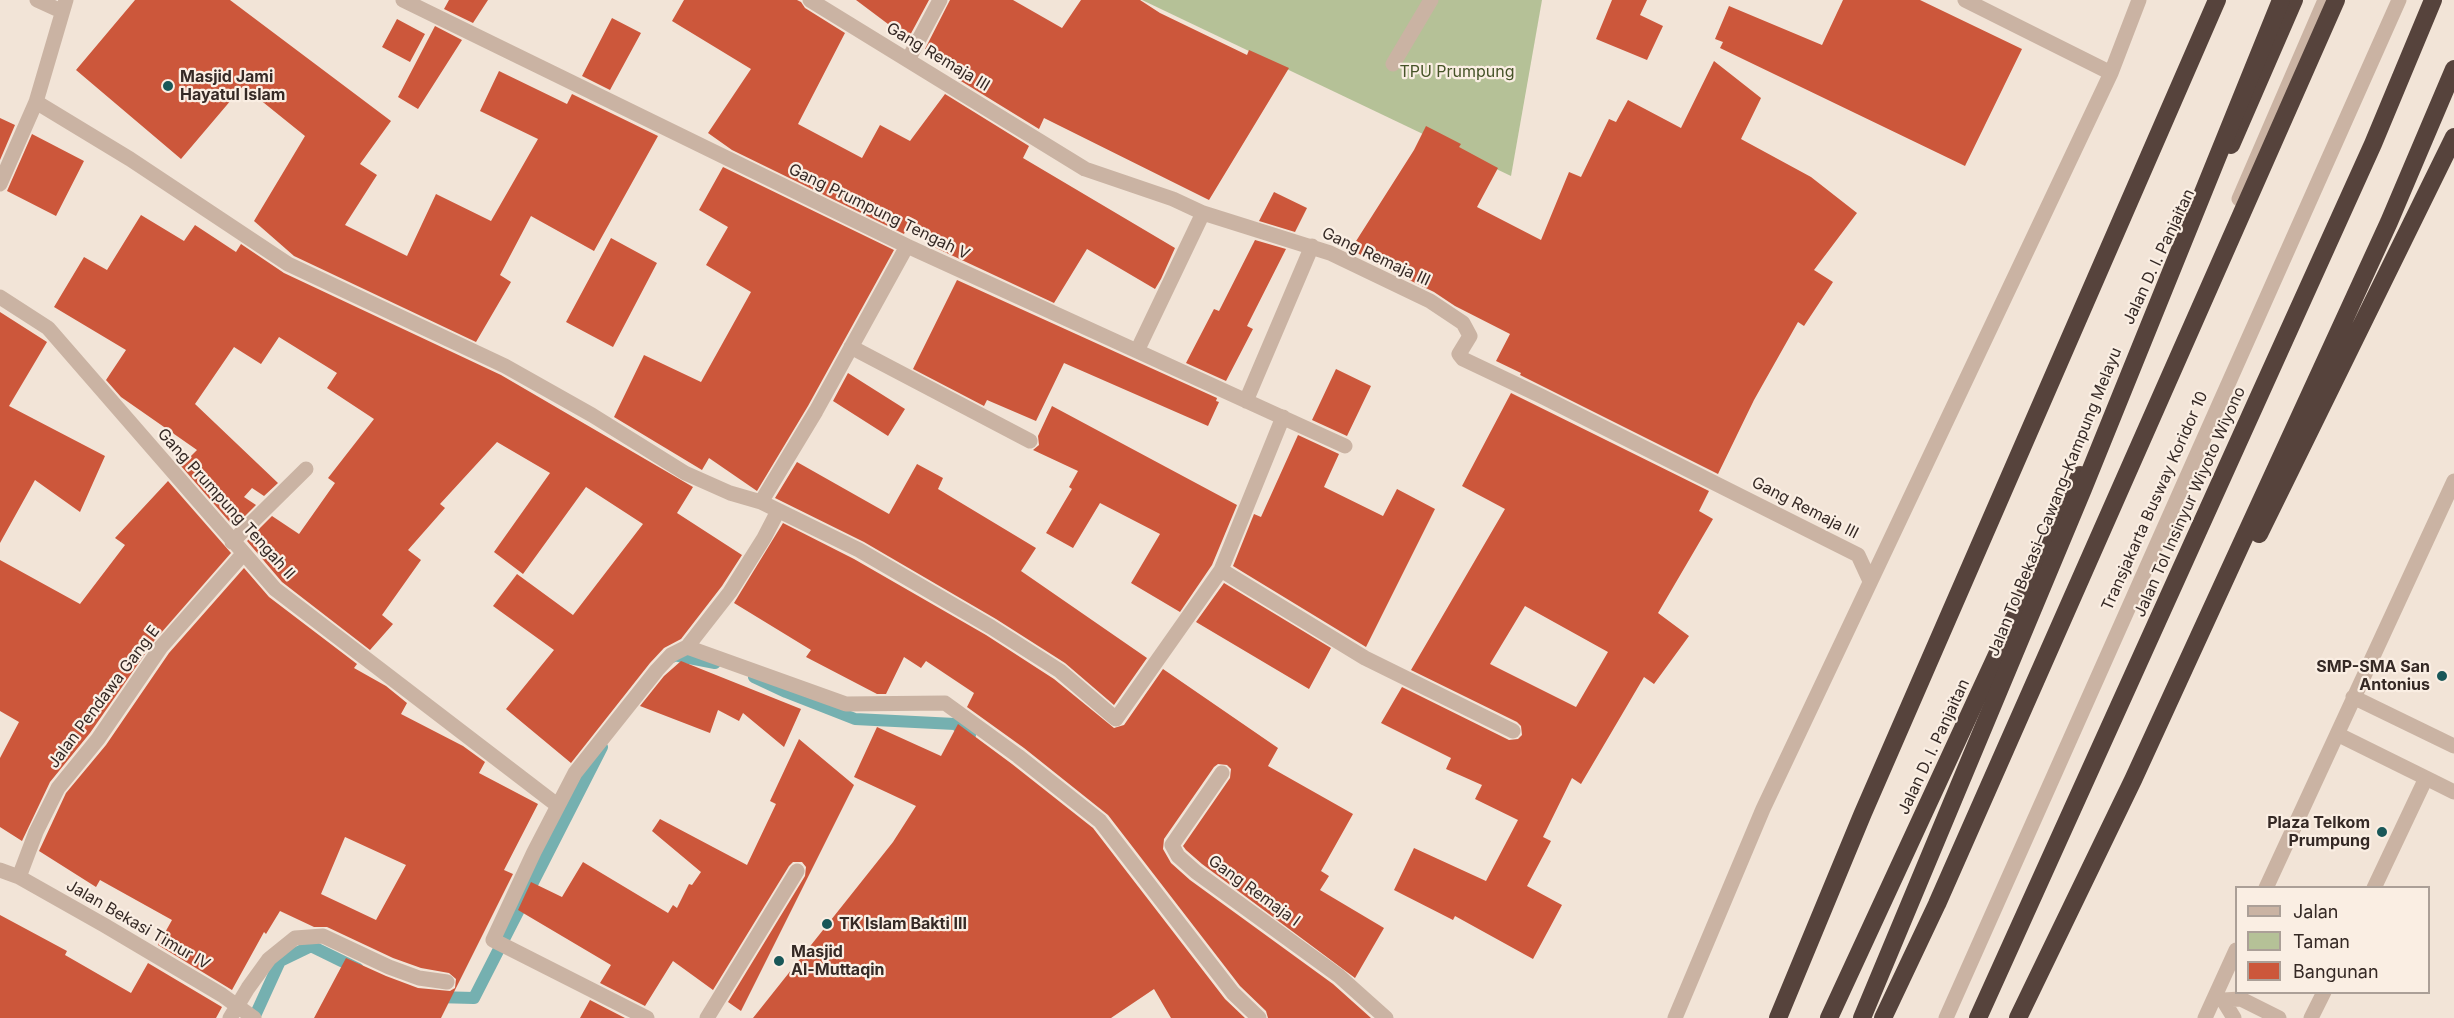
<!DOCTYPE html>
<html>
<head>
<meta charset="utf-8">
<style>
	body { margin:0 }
	#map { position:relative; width:2454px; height:1018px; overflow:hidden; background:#f2e4d7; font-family:Inter,sans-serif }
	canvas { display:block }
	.legend { position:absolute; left:2235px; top:886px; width:195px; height:108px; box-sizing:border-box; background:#faeee3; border:2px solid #ab9f97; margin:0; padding:8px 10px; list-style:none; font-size:18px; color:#352925 }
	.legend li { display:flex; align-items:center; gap:12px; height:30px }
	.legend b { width:30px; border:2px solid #ab9f97 }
</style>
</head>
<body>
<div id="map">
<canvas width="2454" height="1018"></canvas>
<ul class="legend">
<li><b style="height:8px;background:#cab3a3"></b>Jalan</li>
<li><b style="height:16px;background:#b5c197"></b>Taman</li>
<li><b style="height:16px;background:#cc573b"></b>Bangunan</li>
</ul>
</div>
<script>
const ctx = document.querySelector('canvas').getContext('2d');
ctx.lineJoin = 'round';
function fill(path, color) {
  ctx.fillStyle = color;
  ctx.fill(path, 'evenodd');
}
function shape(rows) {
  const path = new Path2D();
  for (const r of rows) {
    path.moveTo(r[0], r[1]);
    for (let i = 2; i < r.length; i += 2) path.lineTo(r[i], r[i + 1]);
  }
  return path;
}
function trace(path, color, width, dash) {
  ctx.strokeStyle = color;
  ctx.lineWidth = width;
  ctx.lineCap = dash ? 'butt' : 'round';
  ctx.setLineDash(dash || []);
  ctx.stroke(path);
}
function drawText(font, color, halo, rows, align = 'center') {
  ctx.font = font + ' Inter,sans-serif';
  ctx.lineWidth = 4.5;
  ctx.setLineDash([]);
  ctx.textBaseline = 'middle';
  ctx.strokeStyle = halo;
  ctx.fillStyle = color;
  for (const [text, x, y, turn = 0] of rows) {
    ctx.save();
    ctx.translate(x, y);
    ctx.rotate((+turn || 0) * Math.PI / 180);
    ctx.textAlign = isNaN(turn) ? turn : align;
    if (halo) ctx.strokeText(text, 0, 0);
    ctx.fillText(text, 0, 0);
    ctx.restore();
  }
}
fill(shape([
	[1142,0,1542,0,1511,176]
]), '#b5c197');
trace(shape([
	[672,657,674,655,715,663],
	[754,677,786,692,855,719,955,724,970,735],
	[435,997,474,998,602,747],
	[254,1018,280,961,311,946,358,969]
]), '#75b0b0', 12);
fill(shape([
	[135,0,230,0,391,121,360,164,377,175,345,225,407,256,436,194,491,221,538,139,480,111,499,71,567,104,572,94,658,136,594,251,531,216,500,275,511,282,476,342,294,256,254,221,305,136,243,86,181,159,76,70],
	[449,0,488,0,473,23,444,9],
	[684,0,797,0,801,2,805,8,845,33,798,124,862,158,880,125,910,141,945,94,1029,146,1023,158,1175,248,1161,279,1155,289,1087,249,1054,303,936,248,907,227,904,234,732,150,708,133,751,69,672,21],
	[856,0,929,0,908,39],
	[950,0,1013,0,1062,28,1081,0,1140,0,1160,13,1247,55,1249,50,1289,68,1209,200,1044,118,1039,129,956,78,962,70,925,49],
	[1612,0,1647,0,1640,15,1663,26,1647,60,1596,39],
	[1843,0,1920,0,2022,49,1965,166,1720,48,1723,42,1715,39,1729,6,1822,45],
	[612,18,641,33,610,90,582,76],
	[397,19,425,34,410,62,382,47],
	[435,26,462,40,418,109,398,97],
	[1714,61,1761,98,1741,139,1811,177,1857,213,1814,270,1833,282,1804,326,1798,322,1754,400,1718,474,1520,375,1521,373,1496,361,1510,334,1455,306,1434,292,1374,263,1351,249,1414,150,1426,126,1461,144,1459,147,1498,168,1477,207,1541,240,1569,172,1581,177,1609,119,1616,122,1628,100,1681,128],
	[0,118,15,125,0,160],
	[32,134,84,161,56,216,7,191],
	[723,167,894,250,808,406,757,491,709,458,702,470,614,417,644,355,701,382,751,292,706,265,728,227,699,210],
	[1274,192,1307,208,1295,232,1259,221],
	[141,215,184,241,195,225,236,252,241,244,284,273,501,375,693,487,677,513,742,555,722,586,681,639,664,648,650,663,571,763,506,709,554,650,493,606,517,574,573,615,643,524,586,487,523,574,494,552,550,473,497,442,440,504,445,508,408,550,421,560,382,615,393,624,370,650,282,582,247,541,272,516,299,534,335,483,328,478,374,419,327,388,337,373,279,337,261,364,234,347,195,404,278,483,264,496,252,488,244,497,256,505,234,527,181,466,197,450,121,397,106,380,126,350,54,307,84,257,107,270],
	[611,238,657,263,613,347,566,322],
	[1255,240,1286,249,1247,326,1253,329,1226,381,1186,363,1214,309,1219,311],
	[957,280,1217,398,1216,401,1219,402,1208,426,1064,363,1036,421,987,400,984,406,913,369],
	[0,312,47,342,9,406,105,456,80,512,35,480,0,543],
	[1336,369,1371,386,1347,436,1312,420],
	[848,373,905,409,888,436,833,401],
	[1511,393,1709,491,1699,511,1713,519,1658,613,1689,636,1654,684,1644,677,1581,784,1572,778,1543,837,1551,841,1527,886,1562,905,1533,959,1455,916,1453,920,1394,890,1414,848,1486,881,1518,820,1475,799,1482,785,1446,769,1451,758,1381,723,1402,687,1509,740,1518,739,1522,735,1521,726,1517,722,1411,670,1505,509,1462,486],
	[1525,606,1608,652,1576,707,1490,664],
	[1052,406,1237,505,1212,565,1180,612,1131,583,1160,534,1100,503,1073,548,1046,533,1072,489,1069,487,1078,471,1033,450,1039,445,1038,436],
	[1298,435,1339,454,1324,487,1383,516,1397,489,1435,509,1366,647,1233,566,1254,514,1261,517],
	[797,462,889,514,917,464,943,478,938,489,1036,548,1021,571,1147,658,1114,705,1065,663,996,619,864,542,775,498],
	[168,481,231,553,154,641,90,733,50,782,22,841,0,827,0,758,19,722,0,711,0,560,80,604,125,545,115,538],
	[783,523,854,559,986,635,1054,679,1114,728,1124,725,1163,669,1278,748,1268,766,1353,814,1321,871,1329,876,1320,890,1384,928,1355,978,1202,864,1186,850,1183,846,1230,778,1231,769,1227,765,1218,764,1214,767,1164,839,1163,849,1171,863,1190,880,1333,984,1371,1018,1268,1018,1266,1011,1240,986,1108,815,1024,748,967,707,974,693,926,661,921,668,904,657,886,694,877,694,806,657,811,650,734,603],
	[244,568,269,597,357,664,354,668,386,686,407,703,401,714,463,746,485,762,479,773,538,804,504,870,513,874,441,1018,314,1018,346,958,386,976,418,988,450,991,455,988,456,979,449,973,421,968,393,958,327,927,314,927,280,911,266,934,264,932,232,990,158,945,172,920,100,880,96,887,39,851,66,793,106,745,169,653],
	[345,837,406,865,376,920,321,894],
	[1224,583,1331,648,1309,689,1196,622],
	[681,661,801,709,784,747,743,713,739,721,718,710,710,733,640,706,664,676],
	[958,724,1012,764,1093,828,1225,999,1245,1018,1171,1018,1154,989,1111,1018,753,1018,893,842,916,806,854,777,877,727,941,756],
	[799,739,854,785,741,1011,728,1002,805,876,806,867,802,862,793,862,789,866,713,990,673,961,645,1006,600,983,611,965,518,910,531,882,562,897,583,862,668,913,673,905,677,908,689,884,692,885,701,872,652,831,660,819,747,865,776,804,770,801],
	[0,915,67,951,65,955,131,993,148,963,222,1007,216,1018,0,1018],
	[590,1000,625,1018,580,1018]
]), '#cc573b');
trace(shape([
	[37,0,61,11],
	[403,0,907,246,1345,446],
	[810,0,1085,169,1173,199,1203,213,1330,253,1430,301,1463,323,1470,336,1459,354,1463,359,1541,396,1858,555,1870,581],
	[1965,0,2111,73],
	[908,60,940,0],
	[1393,64,1431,0],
	[36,102,130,159,288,264,505,366,592,415,685,473,730,493,761,502,859,550,991,627,1060,671,1116,719,1221,570,1283,417],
	[0,184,36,102,66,0],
	[2239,199,2325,0],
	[0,297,48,328,275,589,557,805],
	[851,347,1030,441],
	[1137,351,1203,213],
	[1246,401,1312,246],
	[761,502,816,411,907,246],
	[232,542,306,469],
	[1221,570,1365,658,1513,731],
	[687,647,846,704,945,703,1018,756,1100,821,1233,993,1259,1018],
	[2353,697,2454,746],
	[2337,734,2426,778,2374,888],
	[1222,773,1172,845,1178,856,1196,872,1339,976,1386,1018],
	[2426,778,2454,792],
	[0,870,19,877,104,925,222,995,254,1018],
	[19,877,36,832,58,788,98,739,161,647,243,554],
	[2266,888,2454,481],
	[2215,996,2223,1000,2234,1018],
	[2223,1000,2241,999,2279,1018],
	[230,1018,248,988,269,959,295,938,323,936,389,967,419,978,447,982],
	[647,1018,493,940,534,852,575,773,657,670,671,655,687,647,730,592,764,538,778,511],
	[707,1018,797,871],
	[1675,1018,1763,809,2111,73,2139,0],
	[1946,1018,2399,0],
	[2205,1018,2236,950],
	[2311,1018,2324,992]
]), '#cab3a3', 15);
trace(shape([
	[2231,145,2294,0],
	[2259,534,2454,137],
	[1778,1018,1863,813,2217,0],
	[1829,1018,2080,475],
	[1978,1018,2373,144,2433,0],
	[2018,1018,2133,780,2389,222,2454,69]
]), '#56433c', 18);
trace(shape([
	[1862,1018,2083,489,2281,0],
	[1883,1018,1937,904,2336,0]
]), '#56433c', 18);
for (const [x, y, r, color] of [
	[168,86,6,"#195758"],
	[2442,676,6,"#195758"],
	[2382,832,6,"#195758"],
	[827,924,6,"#195758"],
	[779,961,6,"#195758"]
]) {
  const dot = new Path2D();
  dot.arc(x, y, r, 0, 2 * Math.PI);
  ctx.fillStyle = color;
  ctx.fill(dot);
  trace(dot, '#faeee3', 2);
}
drawText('16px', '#352925', '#faeee3', [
	["Gang Remaja III",938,57,31],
	["Gang Prumpung Tengah V",879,212,26],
	["Gang Remaja III",1376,257,25],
	["Jalan D. I. Panjaitan",2159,257,-65],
	["Transjakarta Busway Koridor 10",2155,501,-66],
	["Jalan Tol Bekasi–Cawang–Kampung Melayu",2055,502,-68],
	["Jalan Tol Insinyur Wiyoto Wiyono",2190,502,-66],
	["Gang Prumpung Tengah II",226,504,48],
	["Gang Remaja III",1805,508,27],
	["Jalan Pendawa Gang E",104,697,-53],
	["Jalan D. I. Panjaitan",1934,747,-65],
	["Gang Remaja I",1254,891,36],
	["Jalan Bekasi Timur IV",138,925,30]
]);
drawText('16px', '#465428', '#faeee3', [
	["TPU Prumpung",1457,72]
]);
drawText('bold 16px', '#352925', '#faeee3', [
	["Masjid Jami",180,77],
	["Hayatul Islam",180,95],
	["SMP-SMA San",2430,667,"right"],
	["Antonius",2430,685,"right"],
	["Plaza Telkom",2370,823,"right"],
	["Prumpung",2370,841,"right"],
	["TK Islam Bakti III",839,924],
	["Masjid",791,952],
	["Al-Muttaqin",791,970]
], 'left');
</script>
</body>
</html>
